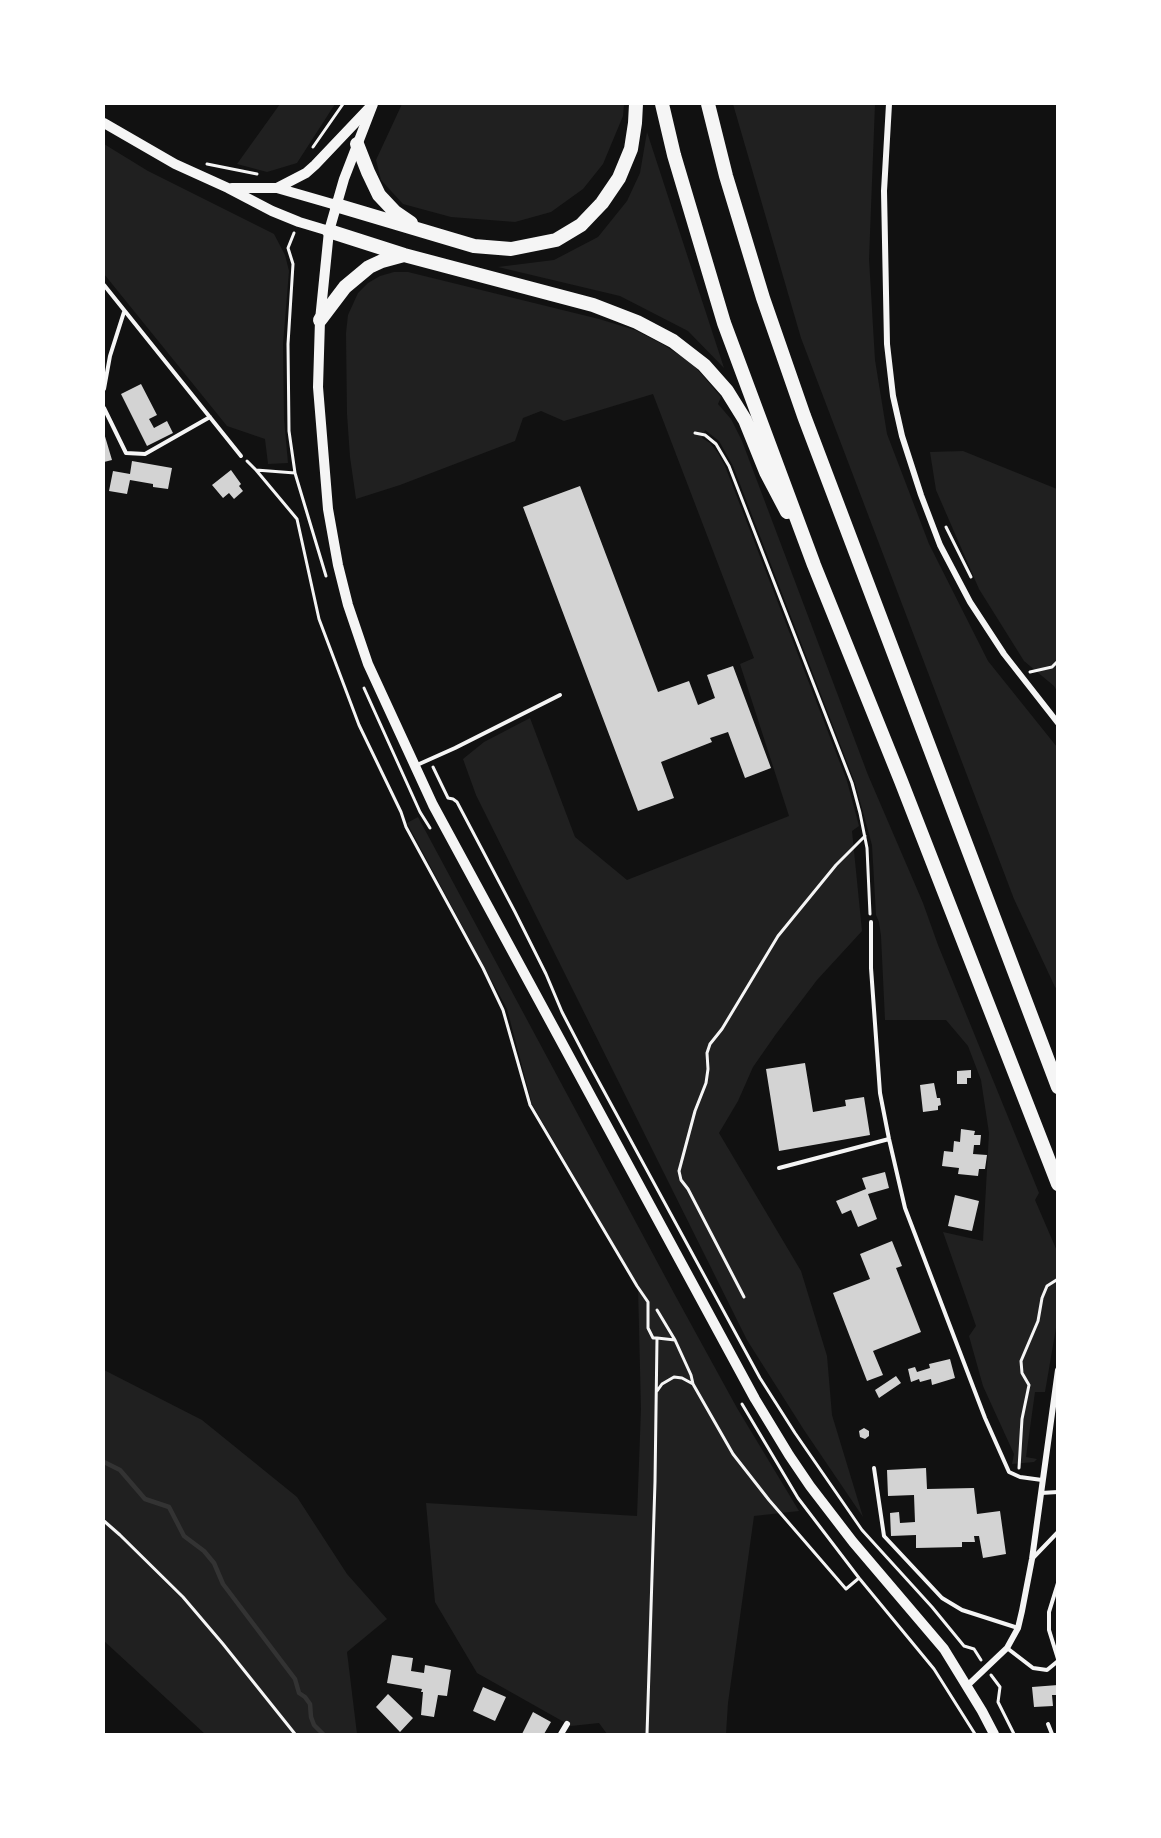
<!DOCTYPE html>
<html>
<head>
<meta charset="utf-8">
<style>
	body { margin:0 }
	#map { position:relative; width:1161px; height:1838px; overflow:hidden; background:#111; font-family:Inter,sans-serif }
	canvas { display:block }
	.frame { position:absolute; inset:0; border:105px solid #fff; pointer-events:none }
</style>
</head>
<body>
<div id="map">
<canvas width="1161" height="1838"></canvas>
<div class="frame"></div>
</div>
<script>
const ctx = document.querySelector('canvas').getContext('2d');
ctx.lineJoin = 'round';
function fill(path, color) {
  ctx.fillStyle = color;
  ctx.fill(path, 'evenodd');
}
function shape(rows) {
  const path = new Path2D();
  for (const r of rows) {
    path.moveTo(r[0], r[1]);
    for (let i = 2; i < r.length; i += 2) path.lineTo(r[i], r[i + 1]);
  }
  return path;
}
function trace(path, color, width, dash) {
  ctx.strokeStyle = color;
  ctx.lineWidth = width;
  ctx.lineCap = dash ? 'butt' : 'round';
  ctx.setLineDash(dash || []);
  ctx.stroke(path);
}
fill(shape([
	[280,104,335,104,297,163,267,172,237,164],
	[402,104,624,104,623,116,603,164,583,189,551,212,515,222,451,217,403,204,381,180,376,160],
	[733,104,875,104,869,259,875,360,887,434,929,544,988,661,1057,747,1057,989,1055,987,1014,899,801,338],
	[647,132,724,368,688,331,620,296,498,267,554,260,598,237,627,201,640,173],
	[104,144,148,171,274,234,285,255,289,271,283,344,284,419,288,463,268,464,265,439,227,426,104,274],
	[394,272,408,272,599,319,635,330,662,344,692,363,721,397,718,404,731,419,742,441,868,775,923,903,938,945,1039,1193,1035,1200,1057,1251,1057,1322,1045,1392,1035,1392,1026,1457,1037,1459,1034,1462,1012,1464,1014,1454,983,1386,969,1336,976,1326,943,1232,983,1241,989,1133,981,1080,968,1046,946,1020,885,1020,881,936,879,922,876,915,872,845,855,783,733,466,719,441,705,430,702,438,710,443,718,453,725,466,847,781,859,826,852,831,862,931,817,980,776,1034,753,1067,738,1101,719,1133,801,1271,827,1356,832,1415,863,1517,804,1430,747,1340,476,795,463,759,484,742,530,718,575,837,627,880,789,816,740,664,754,658,653,394,564,421,541,411,523,418,515,441,400,485,356,499,350,457,347,414,346,333,348,315,358,293,368,283,380,276],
	[963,451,1057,489,1057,691,1054,686,1024,661,979,589,936,490,930,452],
	[418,817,675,1295,737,1408,799,1511,754,1516,728,1703,726,1734,607,1734,599,1723,571,1726,477,1673,435,1602,426,1503,637,1516,641,1409,638,1286,532,1104,507,1009,407,823],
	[104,1370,202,1420,297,1497,347,1574,387,1619,347,1652,357,1734,205,1734,104,1641]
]), '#202020');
trace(shape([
	[104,1462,120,1470,145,1499,169,1507,184,1536,204,1551,214,1563,223,1584,295,1679,299,1693,305,1697,310,1704,311,1717,314,1725,323,1734]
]), '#333', 4.5);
fill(shape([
	[141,384,157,415,149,419,154,428,167,421,173,433,147,446,121,394],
	[104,433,112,460,104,462],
	[132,461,172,468,168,489,153,487,153,484,130,480,127,494,109,491,113,471,130,474],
	[231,470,241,484,239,486,243,491,234,499,229,493,223,498,212,485],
	[580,486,658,692,689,681,698,705,715,698,707,675,733,666,771,768,745,778,728,732,710,738,712,742,661,762,674,798,638,811,523,507],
	[805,1063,813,1112,846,1106,845,1100,864,1097,870,1135,779,1151,766,1069],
	[971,1070,971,1078,967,1078,967,1084,957,1084,957,1071],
	[934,1083,937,1098,940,1098,941,1105,938,1106,938,1110,923,1112,920,1085],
	[961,1129,975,1131,974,1135,981,1135,980,1145,974,1145,973,1154,987,1155,985,1169,979,1169,978,1176,958,1174,959,1168,942,1166,944,1151,953,1152,954,1141,960,1142],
	[885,1172,889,1188,868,1194,877,1219,858,1227,851,1210,842,1214,836,1201,866,1189,862,1178],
	[955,1195,979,1201,972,1231,948,1226],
	[892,1241,902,1266,896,1268,921,1332,873,1351,883,1375,867,1381,833,1293,870,1279,860,1254],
	[950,1359,955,1378,932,1385,931,1379,920,1382,919,1379,911,1382,908,1369,915,1367,917,1372,930,1368,929,1364],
	[896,1376,901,1383,879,1398,875,1390],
	[864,1428,869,1431,869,1436,865,1439,860,1437,859,1431],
	[926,1468,927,1489,974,1488,977,1514,1000,1511,1006,1554,983,1558,979,1536,974,1536,975,1542,962,1542,962,1547,916,1548,916,1535,891,1536,890,1513,899,1512,900,1523,915,1522,914,1495,888,1496,887,1470],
	[392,1655,413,1658,411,1671,424,1673,425,1665,451,1670,447,1696,438,1695,434,1717,421,1715,423,1692,421,1692,422,1689,387,1683],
	[1058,1685,1058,1693,1056,1695,1052,1695,1053,1706,1034,1707,1032,1687],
	[483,1687,506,1697,495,1721,473,1711],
	[388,1694,413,1718,400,1732,376,1707],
	[533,1712,551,1722,544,1734,522,1734]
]), '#d3d3d3');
trace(shape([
	[313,147,343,104],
	[207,164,257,174],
	[294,233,288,248,293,264,288,344,289,431,295,473,326,576],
	[695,433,705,435,716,444,729,466,852,783,860,813,867,848,870,914],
	[247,461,256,470,295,473],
	[256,470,297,519,319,619,359,725,401,812,406,827,483,968,503,1010,530,1105,637,1286,648,1302,648,1328,653,1338,657,1338],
	[946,527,971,577],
	[1030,672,1052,667,1058,661],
	[364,688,420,812,430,828],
	[433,767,448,798,453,799,457,802,515,912,546,974,562,1012,587,1060,760,1378,795,1433,862,1530,932,1607,964,1646],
	[744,1297,688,1189,681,1180,679,1171,695,1111,706,1083,708,1069,707,1053,710,1044,722,1029,778,936,836,865,865,836],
	[657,1310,675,1340],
	[657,1338,675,1340,691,1375,693,1384],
	[657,1391,662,1384,674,1377,682,1378,693,1384,733,1454,769,1500,846,1589,859,1578],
	[742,1404,798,1498,859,1578,934,1669,975,1734],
	[1019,1468,1022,1419,1029,1385,1022,1373,1021,1361,1038,1321,1042,1298,1047,1286,1058,1279],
	[104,1521,120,1535,183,1597,223,1644,295,1734],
	[964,1646,974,1649,981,1660],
	[991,1675,1000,1687,998,1702,1014,1734],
	[647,1734,655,1482,657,1338]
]), '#f5f5f5', 3);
trace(shape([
	[104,285,241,456],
	[104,389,110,356,124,312],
	[104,408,126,453,145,454,210,417],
	[417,765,455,748,560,695],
	[871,922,871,968,880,1093,889,1139,905,1208,985,1418,1009,1472,1020,1477,1042,1480],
	[779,1168,889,1139],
	[874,1468,884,1536,942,1598,962,1610,1018,1628],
	[1041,1493,1058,1492],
	[1032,1559,1058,1532],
	[1058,1583,1049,1612,1049,1630,1058,1659],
	[1007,1648,1033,1668,1047,1670,1058,1661],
	[1048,1724,1052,1734]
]), '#f5f5f5', 4);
trace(shape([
	[889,104,884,191,887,344,893,396,902,436,921,495,940,545,970,602,1004,654,1058,723],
	[967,1686,1007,1648,1018,1628,1022,1611,1032,1559,1058,1370],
	[561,1734,567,1724]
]), '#f5f5f5', 6);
trace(shape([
	[104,123,175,164,228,188,272,211,299,222,329,231],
	[232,188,277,188,336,205],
	[277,188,306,173,315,165,372,105]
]), '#f5f5f5', 10);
trace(shape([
	[373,104,344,179,329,231,320,320,318,387,328,509,338,565,348,605,368,664,433,805,755,1399,789,1455,810,1486,853,1542,944,1649,982,1711,994,1734]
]), '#f5f5f5', 10);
trace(shape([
	[662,104,674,155,724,323,814,565,901,781,1058,1184],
	[708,104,726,176,763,298,804,416,1058,1087],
	[357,144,368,172,379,195,395,212,411,223],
	[336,205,474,246,511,249,556,240,581,225,602,203,619,178,631,149,635,123,636,104],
	[329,231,404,255,593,305,637,322,673,341,704,365,727,391,745,420,766,472,787,512],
	[320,320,345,287,369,267,382,261,404,255]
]), '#f5f5f5', 14);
</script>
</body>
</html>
